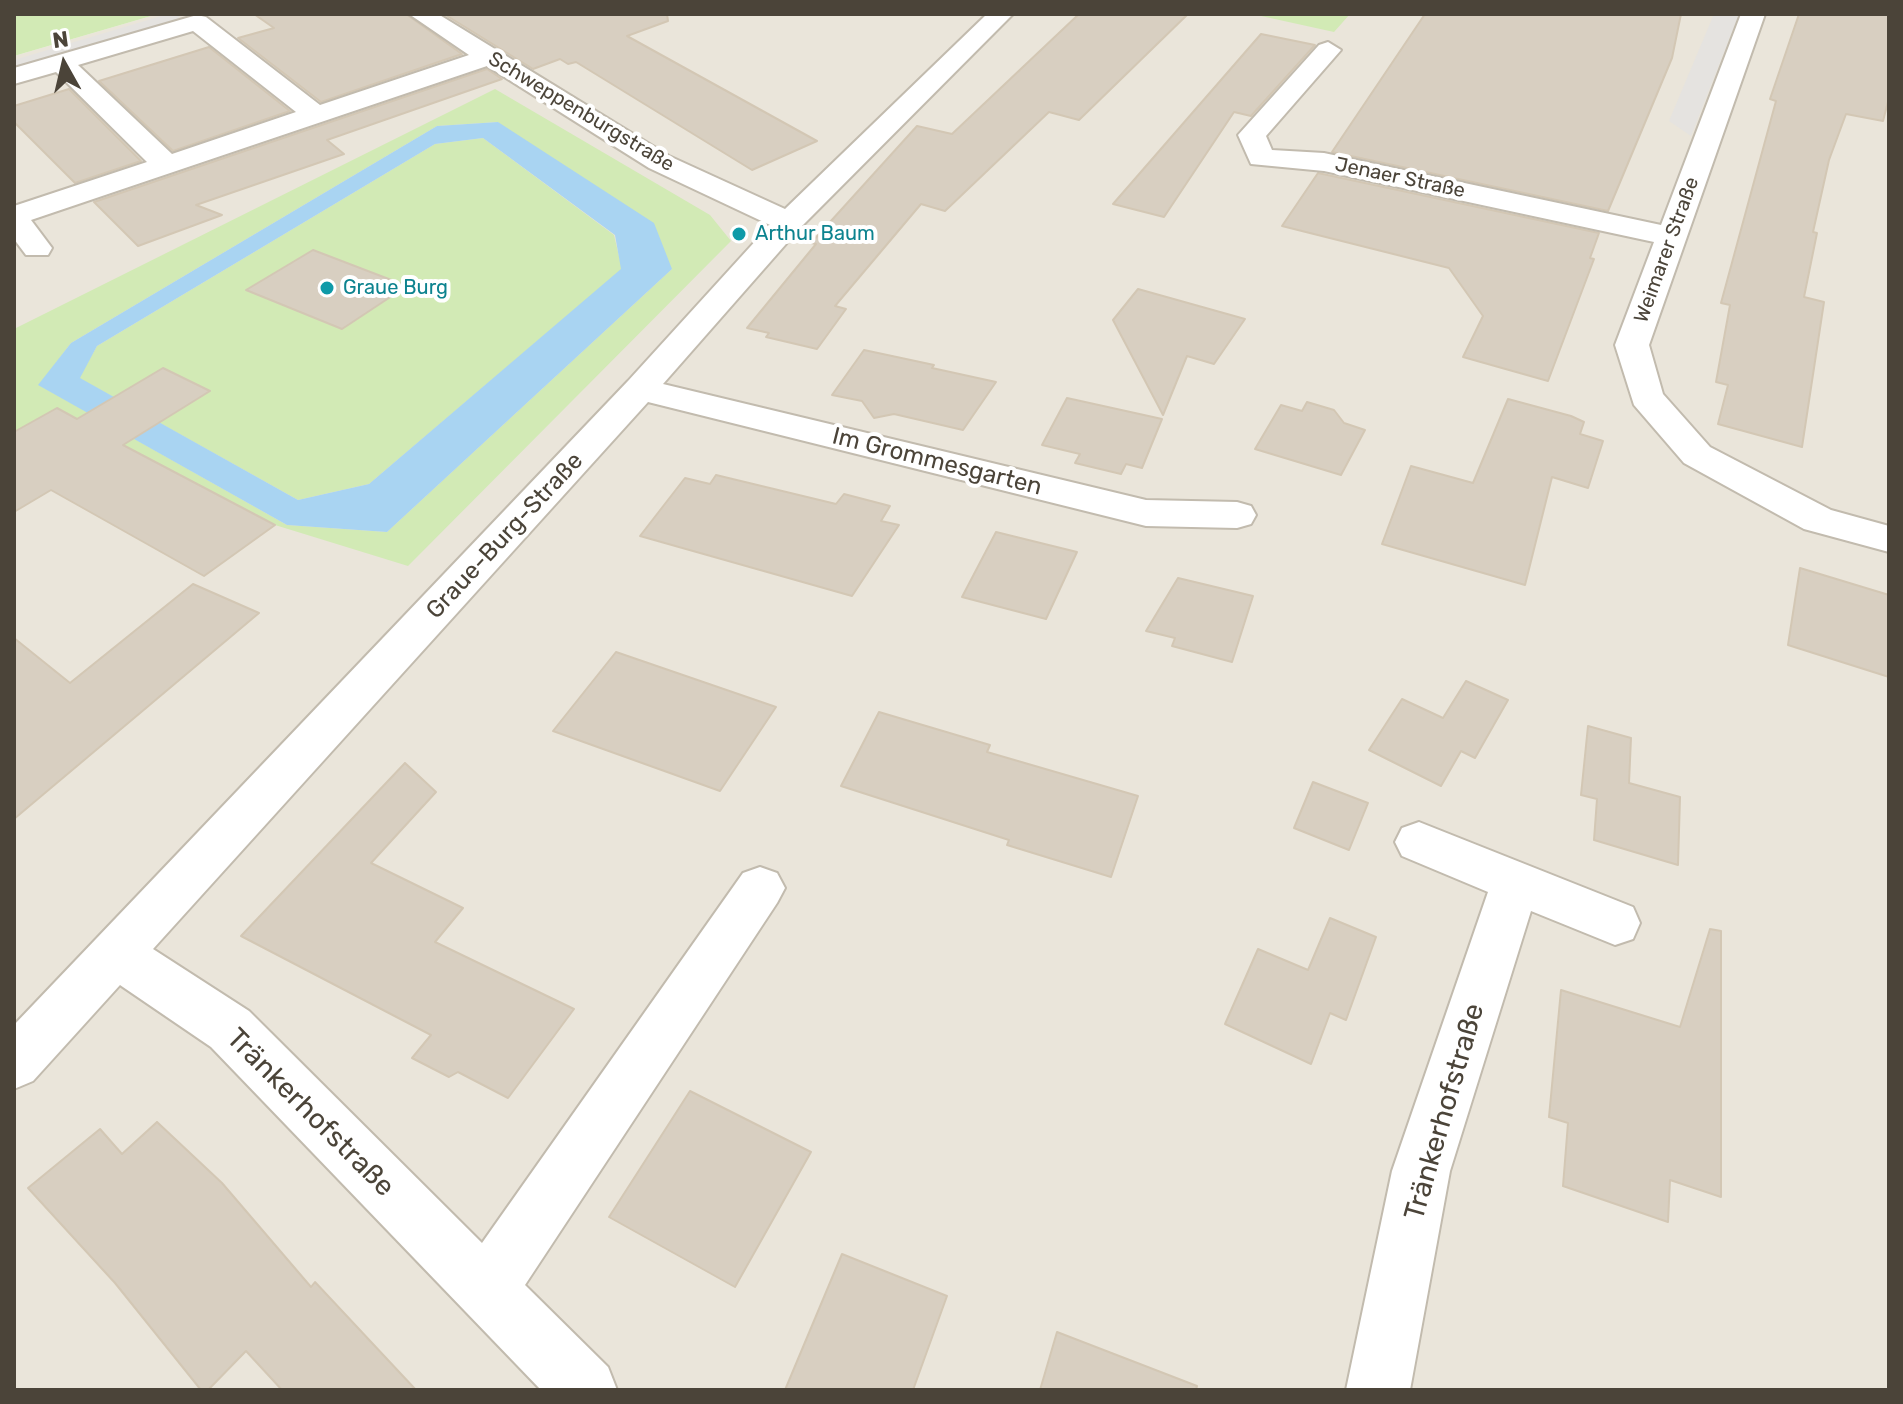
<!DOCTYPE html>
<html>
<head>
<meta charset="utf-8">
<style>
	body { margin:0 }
	#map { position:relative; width:1903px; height:1404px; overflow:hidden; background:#f6f3ec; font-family:Rubik,sans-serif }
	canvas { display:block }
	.frame { position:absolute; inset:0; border:16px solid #4b4439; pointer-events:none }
	.north { position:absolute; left:24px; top:24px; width:80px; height:80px; -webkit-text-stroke:6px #fff; paint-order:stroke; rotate:352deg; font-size:22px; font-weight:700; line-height:32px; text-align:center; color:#4b4439 }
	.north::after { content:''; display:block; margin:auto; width:28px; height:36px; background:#4b4439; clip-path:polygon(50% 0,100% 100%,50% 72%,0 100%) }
</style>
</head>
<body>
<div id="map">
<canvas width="1903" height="1404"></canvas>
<div class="frame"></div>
<div class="north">N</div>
</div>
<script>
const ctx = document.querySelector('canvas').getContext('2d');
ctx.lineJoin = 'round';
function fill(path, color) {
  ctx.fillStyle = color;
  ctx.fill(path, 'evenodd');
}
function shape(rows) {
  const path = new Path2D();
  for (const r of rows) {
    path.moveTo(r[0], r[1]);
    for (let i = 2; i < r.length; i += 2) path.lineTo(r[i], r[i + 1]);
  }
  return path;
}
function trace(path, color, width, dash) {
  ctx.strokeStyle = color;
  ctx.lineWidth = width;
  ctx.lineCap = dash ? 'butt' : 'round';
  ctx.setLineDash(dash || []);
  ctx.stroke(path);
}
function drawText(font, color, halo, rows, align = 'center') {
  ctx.font = font + ' Rubik,sans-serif';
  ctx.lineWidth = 8;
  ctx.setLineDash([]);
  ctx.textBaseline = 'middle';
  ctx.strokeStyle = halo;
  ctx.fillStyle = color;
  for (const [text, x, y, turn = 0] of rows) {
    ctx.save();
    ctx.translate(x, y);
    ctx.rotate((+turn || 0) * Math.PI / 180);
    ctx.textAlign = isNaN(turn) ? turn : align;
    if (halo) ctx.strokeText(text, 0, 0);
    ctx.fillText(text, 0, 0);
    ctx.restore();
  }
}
fill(shape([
	[158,14,1889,14,1889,1390,14,1390,14,56]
]), '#eae5da');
fill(shape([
	[14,14,158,14,14,56],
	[1252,14,1350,14,1334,32],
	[495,89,710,215,731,241,408,566,275,525,125,446,14,432,14,329],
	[498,122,672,269,387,532,287,525,39,385,71,343,437,126],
	[483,138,614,235,622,269,369,484,298,500,79,378,97,346,435,144]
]), '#d2eab5');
fill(shape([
	[168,14,180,14,176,23,14,70,14,60],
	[1714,14,1739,14,1691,136,1669,121]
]), '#e5e3e0');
fill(shape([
	[498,122,654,223,672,269,387,532,287,525,38,385,71,343,437,126],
	[483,138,615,235,621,269,369,484,298,500,80,378,97,346,435,144]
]), '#a9d4f2');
const building = shape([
	[254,14,406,14,462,54,321,102,238,38,274,28,254,14],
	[444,14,667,14,668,21,627,36,817,141,752,170,576,62,568,64,560,59,533,69,444,14],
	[1079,14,1188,14,1079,120,1049,112,945,211,921,204,835,306,846,309,817,349,766,337,769,333,747,328,816,244,811,243,917,126,952,134,1079,14],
	[1425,14,1681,14,1672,58,1608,211,1332,152,1425,14],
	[1799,14,1889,14,1889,98,1883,121,1846,114,1829,160,1813,232,1817,233,1804,297,1824,302,1802,447,1718,424,1728,385,1716,382,1730,305,1721,303,1776,101,1770,99,1799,14],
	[1261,34,1315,45,1251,116,1234,112,1164,217,1113,204,1261,34],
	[209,47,290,111,173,151,99,81,209,47],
	[487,69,502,79,327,140,344,154,196,205,222,215,138,246,94,202,487,69],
	[69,89,141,161,75,183,14,122,14,106,69,89],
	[1318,173,1599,233,1590,258,1594,259,1548,381,1463,357,1483,316,1449,268,1282,226,1318,173],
	[313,250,407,286,342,329,246,290,313,250],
	[1138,289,1245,319,1214,364,1187,356,1163,415,1113,320,1138,289],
	[864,350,934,365,932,368,996,382,963,430,894,414,874,418,862,401,832,395,864,350],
	[163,368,210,391,123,445,275,525,204,576,51,490,14,512,14,432,57,408,77,419,163,368],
	[1067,398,1162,419,1142,468,1126,464,1121,474,1075,463,1080,454,1042,445,1067,398],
	[1508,399,1571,416,1584,422,1580,434,1603,441,1588,488,1552,477,1525,585,1382,544,1411,466,1473,483,1508,399],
	[1307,402,1334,410,1344,423,1365,430,1341,475,1255,449,1281,405,1302,411,1307,402],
	[716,475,836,504,844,494,890,506,881,521,899,525,852,596,640,536,685,478,710,484,716,475],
	[996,532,1077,552,1046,619,962,597,996,532],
	[1800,568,1889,595,1889,677,1788,645,1800,568],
	[1178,578,1253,596,1232,662,1172,646,1175,638,1146,631,1178,578],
	[193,584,259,613,14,819,14,638,70,683,193,584],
	[616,652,776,707,720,791,553,731,616,652],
	[1466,681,1508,700,1475,758,1461,751,1441,786,1369,750,1402,699,1443,718,1466,681],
	[879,712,990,745,987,752,1138,796,1111,877,1007,845,1009,840,841,786,879,712],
	[1588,726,1631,738,1629,783,1680,797,1678,865,1594,840,1597,799,1581,795,1588,726],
	[405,763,436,792,371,863,463,908,435,942,574,1009,508,1098,458,1072,449,1077,412,1058,431,1035,241,936,405,763],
	[1313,782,1368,803,1349,850,1294,828,1313,782],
	[1330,918,1376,937,1346,1020,1330,1013,1311,1064,1225,1024,1258,949,1308,970,1330,918],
	[1710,929,1721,931,1721,1197,1670,1180,1668,1222,1563,1186,1568,1123,1549,1117,1561,990,1680,1027,1710,929],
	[690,1091,811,1152,735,1287,609,1217,690,1091],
	[157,1122,222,1183,311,1287,315,1282,416,1390,282,1390,246,1351,208,1390,201,1390,115,1283,28,1188,100,1129,122,1154,157,1122],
	[842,1254,947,1296,913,1390,785,1390,842,1254],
	[1057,1332,1197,1386,1196,1390,1040,1390,1057,1332]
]);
fill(building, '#d8cfc1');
trace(building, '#d3c7b4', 2);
const minor = shape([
	[409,14,438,14,669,156,785,209,987,14,1013,14,800,228,663,384,1146,500,1237,502,1251,506,1256,515,1251,524,1237,528,1146,526,648,402,153,949,249,1011,482,1243,743,873,760,867,777,873,785,888,777,903,525,1285,608,1367,617,1390,541,1390,211,1047,120,985,33,1081,14,1089,14,1025,628,381,770,225,649,168,487,66,31,220,52,248,48,255,26,255,14,239,14,206,147,162,56,72,14,84,14,68,197,15,206,17,320,105,469,55,409,14],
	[193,31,296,112,172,154,78,65,193,31],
	[1741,14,1765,14,1649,345,1663,394,1710,447,1831,510,1889,526,1889,552,1804,529,1684,463,1634,405,1615,345,1654,242,1324,171,1251,164,1238,135,1319,45,1328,42,1341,50,1266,136,1272,150,1324,153,1661,225,1741,14],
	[1419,822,1633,907,1640,923,1633,939,1615,945,1531,911,1450,1171,1410,1390,1346,1390,1392,1171,1488,892,1402,856,1395,842,1402,828,1419,822]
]);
trace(minor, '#c2bbae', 4);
fill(minor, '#fff');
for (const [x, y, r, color] of [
	[739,234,8,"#0f9aa8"],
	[327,288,8,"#0f9aa8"]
]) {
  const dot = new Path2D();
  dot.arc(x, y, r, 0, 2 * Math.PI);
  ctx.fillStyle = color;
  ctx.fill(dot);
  trace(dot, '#fff', 3);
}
drawText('20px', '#4b4439', '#fff', [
	["Schweppenburgstraße",581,112,31],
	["Jenaer Straße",1400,178,12],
	["Weimarer Straße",1667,250,-70]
]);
drawText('20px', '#0d838f', '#fff', [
	["Arthur Baum",755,234],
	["Graue Burg",343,288]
], 'left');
drawText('24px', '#4b4439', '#fff', [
	["Im Grommesgarten",937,462,14],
	["Graue-Burg-Straße",505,536,-47]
]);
drawText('28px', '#4b4439', '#fff', [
	["Tränkerhofstraße",1445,1112,-74],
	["Tränkerhofstraße",310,1113,45]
]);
</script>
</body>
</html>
